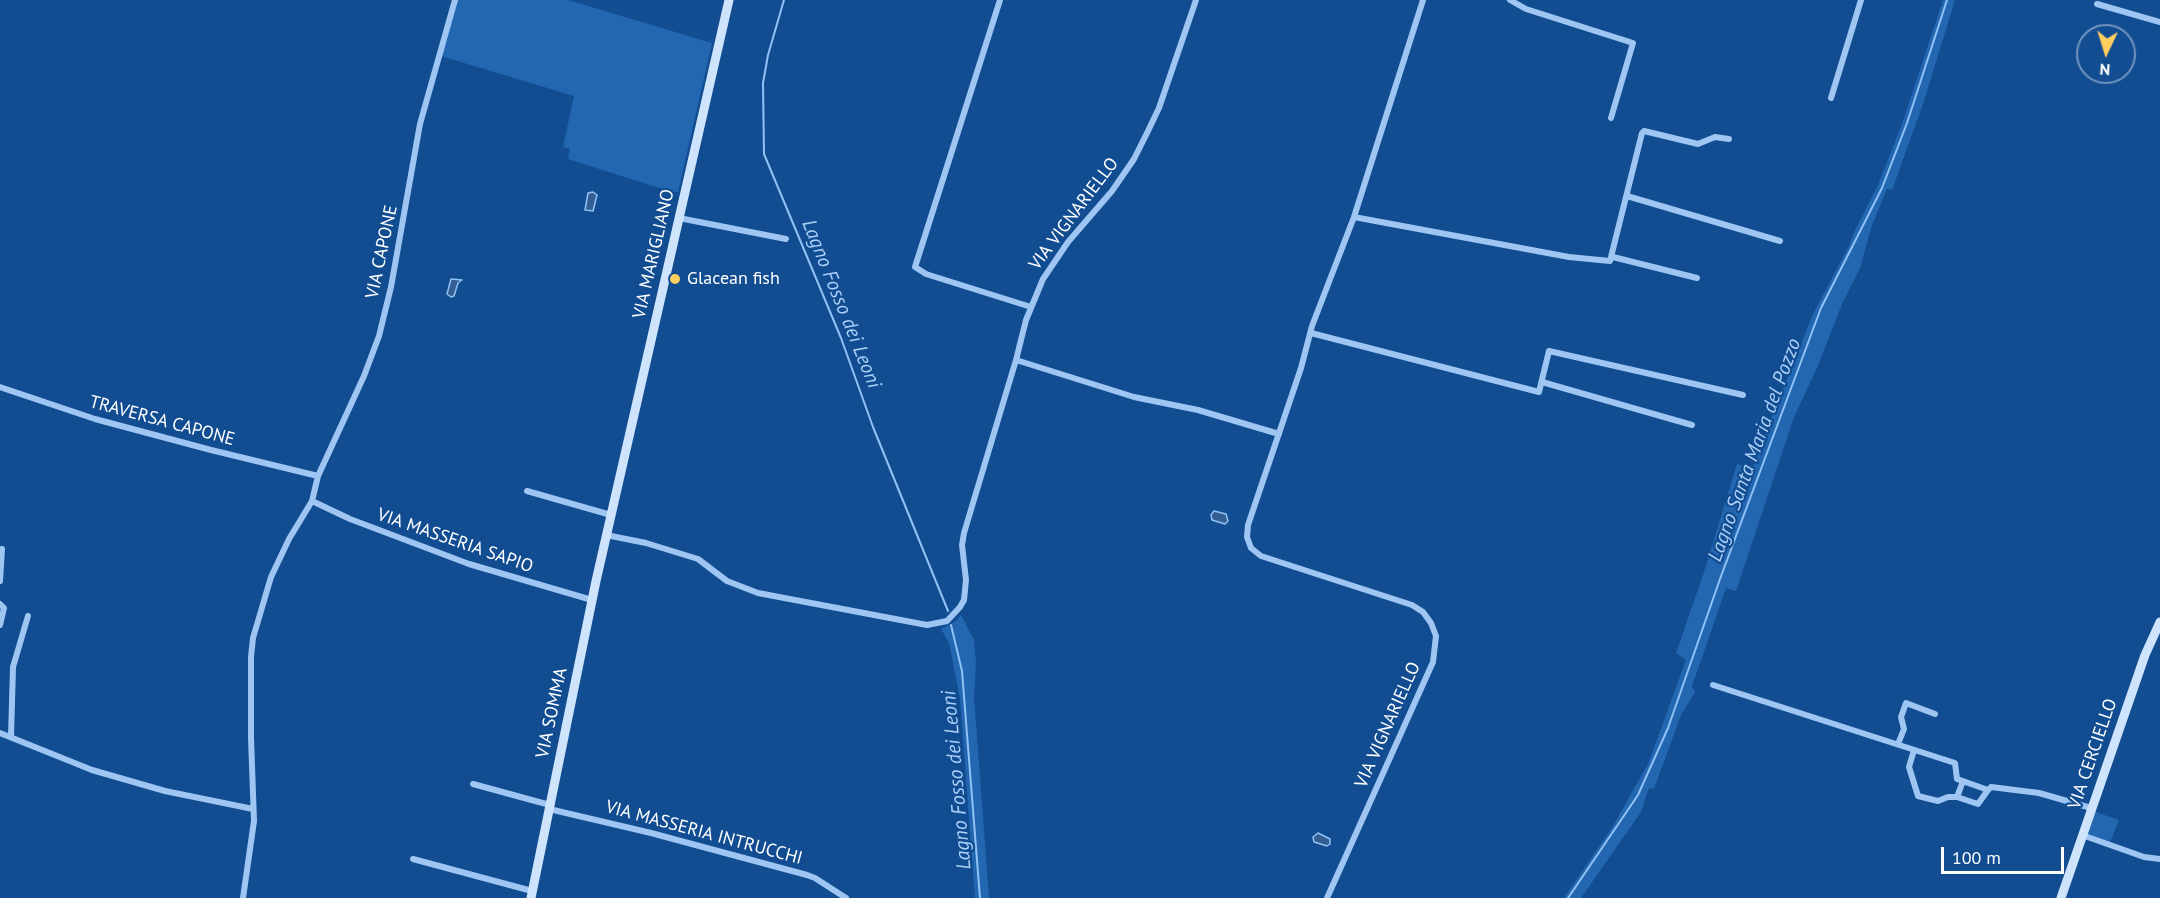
<!DOCTYPE html>
<html>
<head>
<meta charset="utf-8">
<style>
	body { margin:0 }
	#map { position:relative; width:2160px; height:898px; overflow:hidden; background:#124d92; font-family:"PT Sans",sans-serif }
	canvas { display:block }
	.north { position:absolute; left:2076px; top:24px; width:60px; height:60px; box-sizing:border-box; background:#124d92; border:2px solid #7194be; border-radius:50%; rotate:184deg; font-size:16px; font-weight:700; line-height:24px; text-align:center; color:#fff }
	.north::after { content:''; display:block; margin:auto; width:21px; height:27px; background:#ffce60; clip-path:polygon(50% 0,100% 100%,50% 72%,0 100%) }
	.scale { position:absolute; left:1941px; top:847px; width:123px; height:27px; box-sizing:border-box; border:3px solid #fff; border-top:0; padding-left:8px; font-size:18px; line-height:21px; white-space:nowrap; color:#fff; -webkit-text-stroke:4px #124d92; paint-order:stroke }
</style>
</head>
<body>
<div id="map">
<canvas width="2160" height="898"></canvas>
<div class="north">N</div>
<div class="scale">100 m</div>
</div>
<script>
const ctx = document.querySelector('canvas').getContext('2d');
ctx.lineJoin = 'round';
function fill(path, color) {
  ctx.fillStyle = color;
  ctx.fill(path, 'evenodd');
}
function shape(rows) {
  const path = new Path2D();
  for (const r of rows) {
    path.moveTo(r[0], r[1]);
    for (let i = 2; i < r.length; i += 2) path.lineTo(r[i], r[i + 1]);
  }
  return path;
}
function trace(path, color, width, dash) {
  ctx.strokeStyle = color;
  ctx.lineWidth = width;
  ctx.lineCap = dash ? 'butt' : 'round';
  ctx.setLineDash(dash || []);
  ctx.stroke(path);
}
function drawText(font, color, halo, rows, align = 'center') {
  ctx.font = font + ' "PT Sans",sans-serif';
  ctx.lineWidth = 4.5;
  ctx.setLineDash([]);
  ctx.textBaseline = 'middle';
  ctx.strokeStyle = halo;
  ctx.fillStyle = color;
  for (const [text, x, y, turn = 0] of rows) {
    ctx.save();
    ctx.translate(x, y);
    ctx.rotate((+turn || 0) * Math.PI / 180);
    ctx.textAlign = isNaN(turn) ? turn : align;
    if (halo) ctx.strokeText(text, 0, 0);
    ctx.fillText(text, 0, 0);
    ctx.restore();
  }
}
fill(shape([
	[457,0,568,0,712,43,678,192,672,192,568,159,570,149,563,147,574,96,441,56],
	[1943,0,1955,0,1923,104,1892,190,1887,189,1872,225,1860,268,1842,304,1817,368,1794,417,1736,591,1726,588,1692,686,1695,692,1681,715,1654,789,1649,788,1641,812,1581,898,1564,898,1613,826,1648,764,1686,660,1676,653,1704,572,1737,464,1753,468,1759,448,1814,312,1848,248,1855,230,1878,185,1902,124],
	[961,615,974,640,976,662,974,697,989,898,975,898,960,698,949,643,941,629,956,621],
	[2093,811,2119,820,2110,842,2088,834]
]), '#2467b1');
const water = shape([
	[593,192,597,195,593,211,585,210,588,193,593,192],
	[451,279,462,280,458,283,454,296,451,297,447,294,451,279],
	[1214,511,1226,514,1228,521,1225,524,1212,520,1211,515,1214,511],
	[1318,833,1330,839,1330,844,1327,846,1314,842,1313,837,1318,833]
]);
fill(water, '#355f92');
trace(water, '#91c2f5', 1.5);
trace(shape([
	[784,0,768,55,763,83,764,154,841,338,873,427,948,611],
	[951,625,962,671,980,898],
	[1568,898,1638,795,1668,728,1720,579,1821,308,1882,188,1907,123,1947,0]
]), '#91c2f5', 2);
trace(shape([
	[1000,0,915,267,926,274,1031,307],
	[1196,0,1159,108,1148,131,1134,159,1112,191,1068,242,1043,279,1026,320,1016,360,1134,397,1198,410,1279,434],
	[1510,0,1526,9,1633,43,1611,118],
	[2097,4,2160,22],
	[1831,98,1861,0],
	[1627,196,1780,241],
	[1354,217,1569,257,1610,261,1642,133,1644,131,1698,144,1715,137,1729,139],
	[679,218,786,239],
	[1613,257,1697,278],
	[1311,333,1539,392,1549,351,1743,395],
	[1542,382,1692,425],
	[0,387,95,419,211,450,318,476],
	[527,491,611,515],
	[312,501,350,519,469,564,592,600],
	[606,535,646,543,698,559,727,581,758,593,927,625,947,621,960,607,964,600,966,580,962,545,964,533,1016,360],
	[0,581,2,549],
	[0,604,4,608,0,625],
	[1713,685,1955,763,1957,779,1988,790,1991,787,2039,793,2091,808],
	[0,733,92,770,165,791,253,809],
	[11,737,13,667,28,616],
	[1898,744,1904,729,1901,717,1906,703,1935,714],
	[1914,750,1909,767,1918,796,1938,801,1948,797,1957,797],
	[1963,781,1957,797,1978,804,1988,790],
	[473,784,550,805],
	[549,809,651,833,807,875,815,878,846,898],
	[2082,835,2144,857,2160,859],
	[413,859,532,891],
	[243,898,254,821,251,738,251,657,253,638,271,577,289,539,312,501,318,476,364,376,379,336,391,287,420,124,455,0],
	[1327,898,1433,662,1436,636,1431,623,1423,612,1412,605,1261,556,1251,548,1247,537,1248,525,1301,368,1312,326,1354,217,1423,0]
]), '#9fc6f2', 6);
trace(shape([
	[531,898,596,581,729,0],
	[2061,898,2145,655,2160,622]
]), '#cee3fc', 9);
for (const [x, y, r, color] of [
	[675,279,6,"#ffce60"]
]) {
  const dot = new Path2D();
  dot.arc(x, y, r, 0, 2 * Math.PI);
  ctx.fillStyle = color;
  ctx.fill(dot);
  trace(dot, '#124d92', 2);
}
drawText('18px', '#fff', '#124d92', [
	["VIA VIGNARIELLO",1074,214,-53],
	["VIA CAPONE",382,252,-78],
	["VIA MARIGLIANO",654,254,-77],
	["TRAVERSA CAPONE",162,421,15],
	["VIA MASSERIA SAPIO",455,541,19],
	["VIA SOMMA",552,713,-78],
	["VIA VIGNARIELLO",1388,725,-66],
	["VIA CERCIELLO",2093,754,-71],
	["VIA MASSERIA INTRUCCHI",704,833,15]
]);
drawText('18px', '#fff', '#124d92', [
	["Glacean fish",687,279]
], 'left');
drawText('italic 20px', '#abd0f9', '#124d92', [
	["Lagno Fosso dei Leoni",841,304,68],
	["Lagno Santa Maria del Pozzo",1755,450,-70],
	["Lagno Fosso dei Leoni",957,780,-95]
]);
</script>
</body>
</html>
